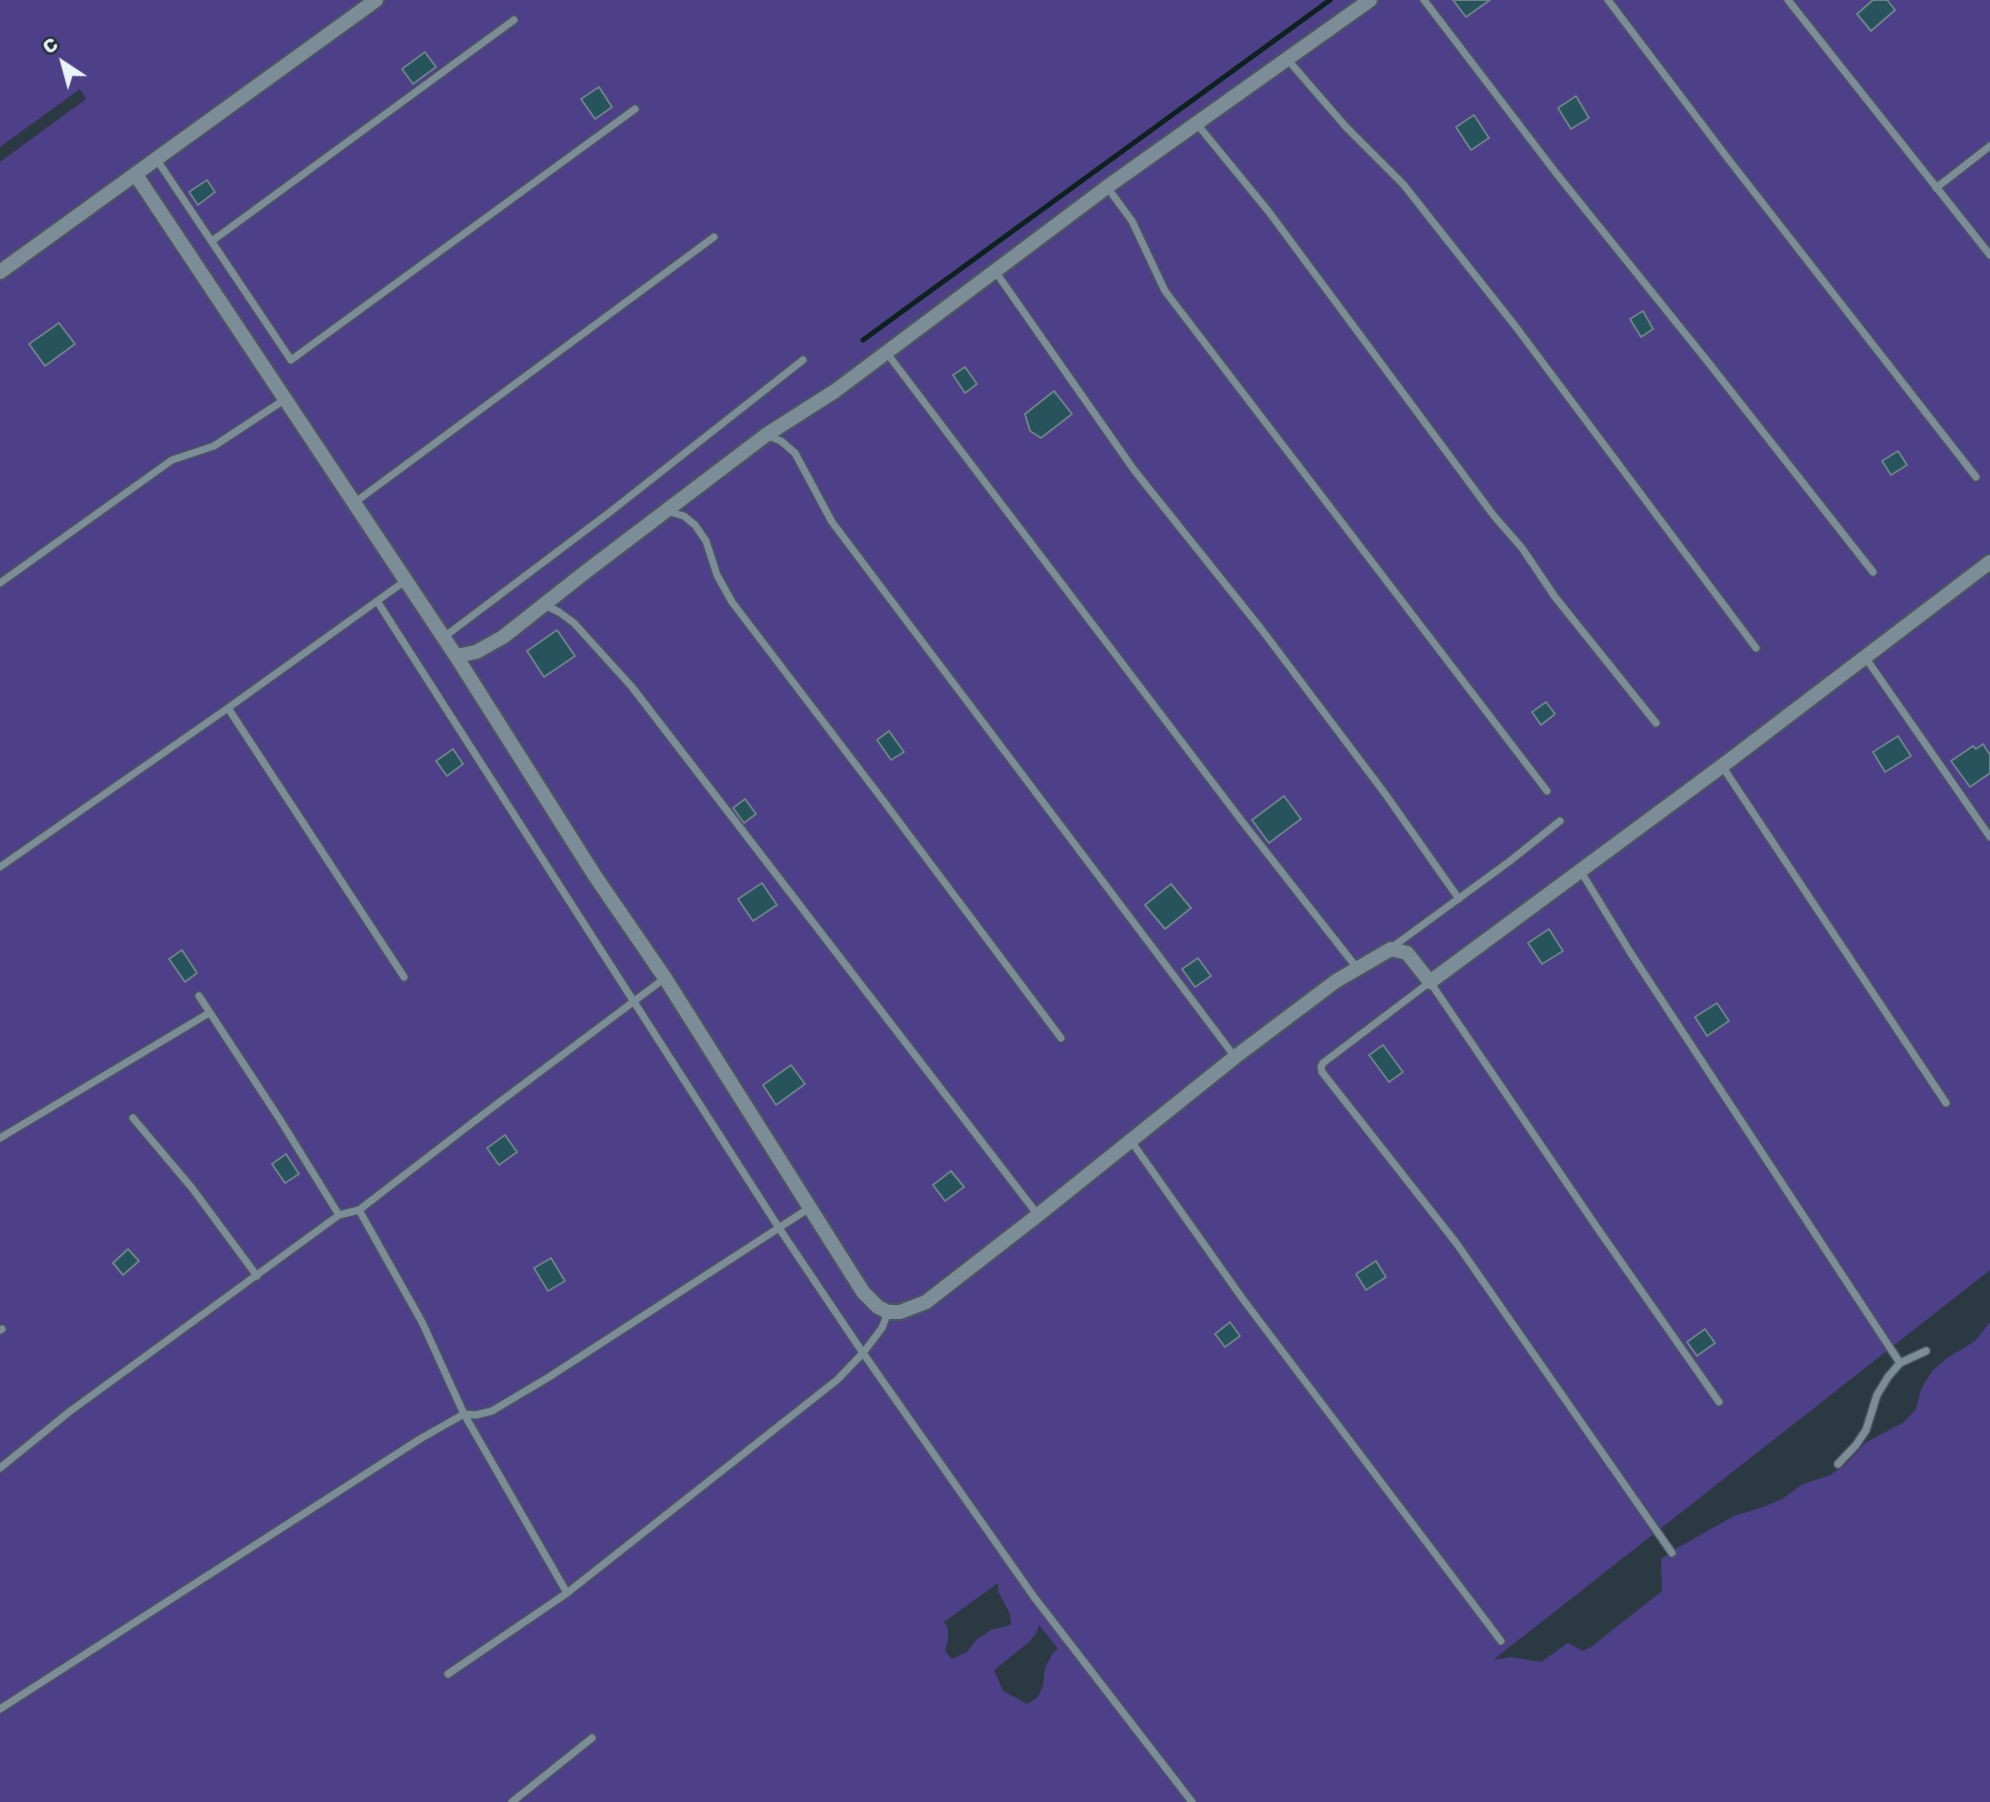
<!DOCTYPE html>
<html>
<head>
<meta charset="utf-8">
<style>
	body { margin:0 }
	#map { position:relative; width:1990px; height:1802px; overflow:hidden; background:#2b3943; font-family:Rubik,sans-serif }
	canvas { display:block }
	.north { position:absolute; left:28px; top:28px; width:70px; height:70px; -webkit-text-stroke:5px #222f38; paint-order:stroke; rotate:324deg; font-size:19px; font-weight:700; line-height:28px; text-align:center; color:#eaf3f9 }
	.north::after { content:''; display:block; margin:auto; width:24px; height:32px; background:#eaf3f9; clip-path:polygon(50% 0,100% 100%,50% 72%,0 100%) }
</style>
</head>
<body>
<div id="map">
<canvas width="1990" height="1802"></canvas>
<div class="north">С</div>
</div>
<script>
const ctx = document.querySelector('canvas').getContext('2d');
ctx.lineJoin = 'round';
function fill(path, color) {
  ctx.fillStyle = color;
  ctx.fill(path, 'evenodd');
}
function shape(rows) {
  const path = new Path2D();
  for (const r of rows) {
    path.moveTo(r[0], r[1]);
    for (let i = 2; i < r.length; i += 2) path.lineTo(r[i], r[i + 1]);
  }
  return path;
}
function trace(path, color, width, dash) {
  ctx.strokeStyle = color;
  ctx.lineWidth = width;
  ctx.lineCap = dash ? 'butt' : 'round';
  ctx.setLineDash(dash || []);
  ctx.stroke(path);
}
fill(shape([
	[0,0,1990,0,1990,1270,1493,1660,1511,1657,1541,1662,1568,1643,1583,1651,1591,1647,1662,1591,1661,1559,1677,1548,1734,1516,1763,1507,1782,1499,1803,1484,1830,1475,1846,1464,1865,1443,1904,1422,1916,1409,1921,1389,1932,1371,1947,1358,1975,1341,1990,1322,1990,1802,0,1802,0,162,86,99,80,89,0,147],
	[998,1583,998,1591,1010,1614,1011,1625,991,1630,976,1640,967,1652,952,1659,945,1651,948,1640,948,1628,944,1622],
	[1039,1625,1058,1649,1053,1653,1045,1668,1043,1686,1037,1698,1027,1704,1003,1691,994,1670,1029,1642,1037,1632]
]), '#4d4088');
trace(shape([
	[863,340,1330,0]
]), '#0d211f', 5);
const building = shape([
	[1453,0,1490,0,1466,17,1453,0],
	[1873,0,1887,0,1895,10,1871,31,1857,14,1873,0],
	[425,52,436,67,413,84,402,69,425,52],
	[599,87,612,107,595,119,581,99,599,87],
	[1576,96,1589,118,1571,129,1558,108,1576,96],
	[1474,115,1489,138,1471,150,1456,127,1474,115],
	[207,180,215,192,198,205,189,192,207,180],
	[1643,311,1653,329,1641,337,1630,319,1643,311],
	[59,323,75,344,45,366,29,344,59,323],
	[965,367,977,384,965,393,953,375,965,367],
	[1054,391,1072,414,1041,438,1030,431,1025,414,1054,391],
	[1898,451,1907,465,1891,475,1882,461,1898,451],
	[557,630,575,656,544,677,527,651,557,630],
	[1546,702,1555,714,1541,725,1532,712,1546,702],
	[889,731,904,752,891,760,877,740,889,731],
	[1898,736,1911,756,1885,772,1873,752,1898,736],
	[1983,744,1990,755,1990,773,1970,787,1951,761,1973,746,1976,749,1983,744],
	[453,749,463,764,447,776,436,761,453,749],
	[1284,796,1301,819,1269,843,1252,820,1284,796],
	[745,799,756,814,744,823,733,808,745,799],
	[762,883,777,905,753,921,738,899,762,883],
	[1171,884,1191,908,1165,929,1145,905,1171,884],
	[1549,929,1563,951,1542,964,1528,943,1549,929],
	[182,950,197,973,185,982,169,959,182,950],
	[1198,958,1211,976,1195,987,1182,969,1198,958],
	[1717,1003,1729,1021,1707,1036,1695,1017,1717,1003],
	[1383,1045,1403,1072,1389,1082,1369,1055,1383,1045],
	[791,1065,805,1084,776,1105,763,1085,791,1065],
	[505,1135,517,1152,499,1165,487,1148,505,1135],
	[286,1154,299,1174,285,1183,272,1164,286,1154],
	[951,1171,964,1187,945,1201,933,1185,951,1171],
	[128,1249,139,1261,123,1275,113,1263,128,1249],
	[551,1258,565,1281,548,1291,534,1268,551,1258],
	[1376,1261,1386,1277,1366,1290,1356,1274,1376,1261],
	[1230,1322,1240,1336,1225,1347,1215,1334,1230,1322],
	[1705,1329,1715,1343,1697,1356,1687,1342,1705,1329]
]);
fill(building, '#26535c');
trace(building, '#6d8186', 2);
const service = shape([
	[1424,0,1556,173,1708,362,1873,572],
	[1608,0,1729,160,1976,477],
	[1788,0,1990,255],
	[1288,60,1346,127,1403,184,1516,327,1756,648],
	[1197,124,1269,212,1494,516,1522,548,1555,597,1656,723],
	[157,160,291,360,635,109],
	[1107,187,1132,221,1165,291,1547,791],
	[1936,188,1990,146],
	[212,241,514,20],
	[995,271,1134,470,1262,630,1386,795,1459,899],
	[886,352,1241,820,1357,968],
	[766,435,781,441,795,453,832,522,1235,1057],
	[354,503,714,237],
	[666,511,684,516,695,525,706,541,717,575,732,602,882,799,1061,1038],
	[0,583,172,460,214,446,284,400],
	[377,601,779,1228,863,1353,1034,1597,1192,1802],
	[545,605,559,612,574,623,632,687,1038,1215],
	[444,637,610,512,803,360],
	[1865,657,1990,837],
	[228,708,404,977],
	[1722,766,1946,1103],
	[0,867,228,708,405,581],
	[1580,870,1630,952,1900,1363],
	[1391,948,1510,861,1560,821],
	[199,996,279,1118,339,1215],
	[133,1118,192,1188,257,1276],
	[0,1138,209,1013],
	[1131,1141,1242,1298,1501,1641],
	[359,1210,422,1322,464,1414,567,1593],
	[0,1330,2,1329],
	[1838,1464,1856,1445,1866,1430,1877,1395,1888,1377,1900,1363,1926,1351],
	[0,1468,69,1412,339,1215,359,1210,489,1110,665,978],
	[1672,1553,1457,1244,1322,1072,1321,1067,1323,1063,1430,982,1598,1229,1719,1402],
	[448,1674,567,1593,837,1380,863,1353,882,1328,888,1312],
	[0,1709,420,1439,464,1414,476,1415,492,1411,549,1377,811,1207],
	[512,1802,592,1738]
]);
const minor = shape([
	[136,175,456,656,595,876,665,978,863,1292,878,1307,888,1312,900,1312,926,1302,1038,1215,1235,1057,1336,981,1391,949,1407,953,1430,982,1722,766,1990,562],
	[0,272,376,0],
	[456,656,476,652,503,637,588,570,766,435,835,391,1107,187,1370,0]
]);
trace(service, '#4b575f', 10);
trace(minor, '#4b575f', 18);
trace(service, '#7d8d98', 7);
trace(minor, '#7d8d98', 14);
</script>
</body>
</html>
